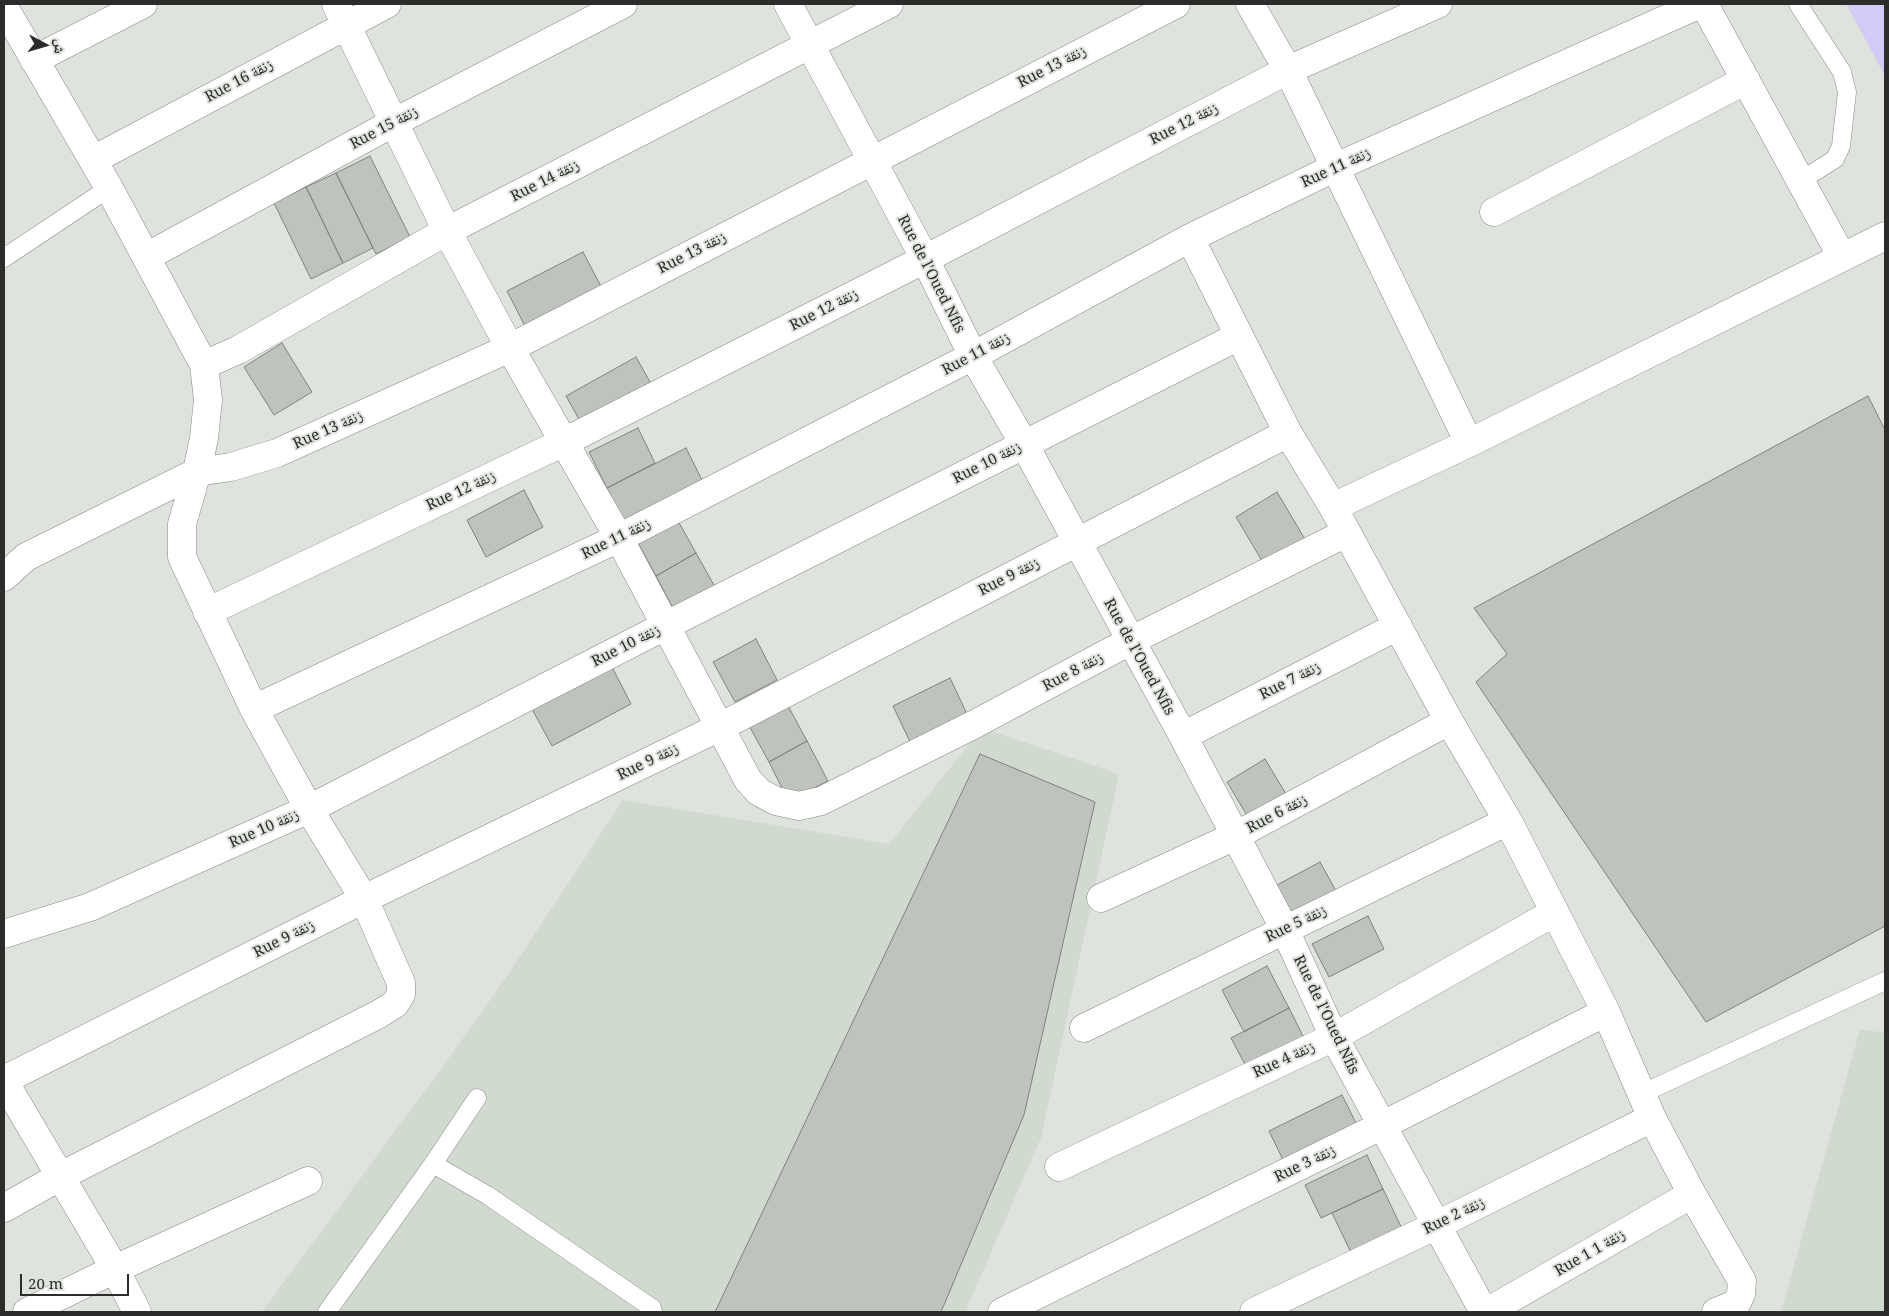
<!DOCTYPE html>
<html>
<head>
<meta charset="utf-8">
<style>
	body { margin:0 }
	#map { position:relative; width:1889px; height:1316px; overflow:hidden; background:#dfe3dd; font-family:"Noto Serif","Noto Naskh Arabic",serif }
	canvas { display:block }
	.frame { position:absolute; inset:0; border:5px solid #2c2d2b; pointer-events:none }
	.north { position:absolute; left:20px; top:20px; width:50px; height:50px; -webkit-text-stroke:4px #dfe3dd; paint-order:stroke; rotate:96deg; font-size:14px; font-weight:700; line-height:20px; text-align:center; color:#2c2d2b }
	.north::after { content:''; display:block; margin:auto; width:18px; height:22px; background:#2c2d2b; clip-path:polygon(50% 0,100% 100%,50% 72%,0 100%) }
	.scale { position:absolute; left:20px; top:1274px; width:109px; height:22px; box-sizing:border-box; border:2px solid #2c2d2b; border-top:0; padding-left:6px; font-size:15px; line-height:18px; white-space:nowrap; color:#2c2d2b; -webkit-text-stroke:4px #dfe3dd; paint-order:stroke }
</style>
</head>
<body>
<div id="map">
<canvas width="1889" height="1316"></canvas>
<div class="frame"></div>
<div class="north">ش</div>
<div class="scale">20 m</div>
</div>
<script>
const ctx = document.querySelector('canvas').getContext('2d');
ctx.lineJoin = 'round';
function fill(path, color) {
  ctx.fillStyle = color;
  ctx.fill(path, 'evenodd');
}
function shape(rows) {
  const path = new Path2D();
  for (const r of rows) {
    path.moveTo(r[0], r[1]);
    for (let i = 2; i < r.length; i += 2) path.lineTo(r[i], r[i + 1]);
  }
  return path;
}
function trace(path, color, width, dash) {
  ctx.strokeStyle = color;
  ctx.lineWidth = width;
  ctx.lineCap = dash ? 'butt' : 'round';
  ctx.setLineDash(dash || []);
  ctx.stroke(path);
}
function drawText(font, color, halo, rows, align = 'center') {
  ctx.font = font + ' "Noto Serif","Noto Naskh Arabic",serif';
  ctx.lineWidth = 4;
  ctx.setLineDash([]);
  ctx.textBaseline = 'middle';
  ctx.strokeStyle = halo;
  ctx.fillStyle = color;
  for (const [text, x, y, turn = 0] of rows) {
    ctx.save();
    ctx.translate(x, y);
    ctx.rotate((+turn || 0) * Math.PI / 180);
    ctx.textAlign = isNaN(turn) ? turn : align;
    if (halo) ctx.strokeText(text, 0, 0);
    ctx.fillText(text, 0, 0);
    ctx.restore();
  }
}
fill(shape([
	[982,728,1119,774,1041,1138,965,1312,262,1312,454,1051,505,979,623,800,889,844],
	[1860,1029,1885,1033,1885,1312,1781,1312]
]), '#d1dace');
fill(shape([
	[1846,4,1885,4,1885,76]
]), '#d4caf7');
const building = shape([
	[370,156,410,237,376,254,336,173,370,156],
	[336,173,373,248,343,263,306,187,336,173],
	[306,187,343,263,311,279,274,203,306,187],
	[583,252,604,292,528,332,507,291,583,252],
	[282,343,312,392,274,415,244,367,282,343],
	[636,357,654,389,584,428,566,396,636,357],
	[1868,396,1885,430,1885,926,1706,1022,1476,682,1507,654,1474,608,1868,396],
	[638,428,655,463,607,488,589,452,638,428],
	[686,448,706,488,627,528,607,488,686,448],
	[524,490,543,527,486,557,467,520,524,490],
	[1277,492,1309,546,1268,571,1236,517,1277,492],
	[677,519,696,553,656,576,637,541,677,519],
	[696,553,715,587,674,610,656,576,696,553],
	[756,639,777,680,735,702,713,662,756,639],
	[612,667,631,704,552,746,532,709,612,667],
	[950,678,968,716,911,744,893,706,950,678],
	[786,702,807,741,769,762,747,722,786,702],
	[807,741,828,781,798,796,785,794,769,762,807,741],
	[980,754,1095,802,1024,1115,941,1312,715,1312,980,754],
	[1265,759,1289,799,1251,822,1227,782,1265,759],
	[1320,862,1340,898,1309,915,1290,911,1277,885,1320,862],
	[1368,916,1384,949,1329,977,1312,944,1368,916],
	[1267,966,1289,1008,1244,1032,1222,990,1267,966],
	[1289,1008,1307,1044,1250,1074,1231,1038,1289,1008],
	[1342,1095,1361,1133,1288,1170,1269,1131,1342,1095],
	[1367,1155,1383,1189,1321,1218,1305,1185,1367,1155],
	[1383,1189,1406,1237,1355,1261,1332,1213,1383,1189]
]);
fill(building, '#bfc3be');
trace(building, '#7f837e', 1);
const lane = shape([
	[1798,4,1842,72,1847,92,1841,146,1835,159,1800,181],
	[4,258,109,188],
	[1641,1094,1885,981],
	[433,1164,487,1195,652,1308,653,1312],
	[327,1312,433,1164,477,1098]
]);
const street = shape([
	[336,4,447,231,510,348,619,538,748,780,759,792,776,801,799,806,821,801,975,724,1130,641,1346,533],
	[788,4,925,259,973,356,1024,444,1183,736,1285,930,1334,1037,1484,1312],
	[1250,4,1288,70,1469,443],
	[1704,4,1842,257],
	[4,7,109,188,204,365,208,400,204,438,197,472,182,524,182,557,254,709,309,809,364,899,401,983,401,994,395,1004,379,1014,61,1176,4,1208],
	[34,60,143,4],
	[93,160,387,4],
	[1494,212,1746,80],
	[1190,238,1288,433,1333,507,1449,721,1508,821,1606,1012,1652,1118,1692,1194,1742,1281,1741,1294,1736,1304,1716,1312],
	[146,257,393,123,623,4],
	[204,365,238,350,447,231,889,4],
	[1333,507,1469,443,1885,236],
	[4,577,26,557,197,472,231,467,277,453,510,348,1176,4],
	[207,612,564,442,925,259,1288,70,1438,4],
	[254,709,619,538,973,356,1190,238,1334,168,1700,4],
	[1183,736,1398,626],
	[1101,898,1235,836,1449,721],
	[4,934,90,907,309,809,665,626,1239,336],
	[1084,1028,1508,821],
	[4,1080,364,899,720,727,1288,433],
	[4,1081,115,1269,137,1312],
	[1059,1167,1334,1037,1555,912],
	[27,1312,115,1269,308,1181],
	[1002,1312,1383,1125,1606,1012],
	[1254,1312,1437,1225,1652,1118],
	[1487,1312,1692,1194]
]);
trace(lane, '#858983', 19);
trace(street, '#858983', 29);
trace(lane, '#fff', 18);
trace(street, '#fff', 28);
drawText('15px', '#2c2d2b', '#dfe3dd', [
	["Rue 13 زنقة",1052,67,-27],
	["Rue 16 زنقة",239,81,-28],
	["Rue 12 زنقة",1184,124,-27],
	["Rue 15 زنقة",384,128,-28],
	["Rue 11 زنقة",1336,168,-25],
	["Rue 14 زنقة",545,181,-27],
	["Rue 13 زنقة",692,253,-27],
	["Rue de l'Oued Nfis",931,274,63],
	["Rue 12 زنقة",824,310,-27],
	["Rue 11 زنقة",976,354,-28],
	["Rue 13 زنقة",328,430,-24],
	["Rue 10 زنقة",987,463,-27],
	["Rue 12 زنقة",461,491,-25],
	["Rue 11 زنقة",616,539,-26],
	["Rue 9 زنقة",1009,577,-27],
	["Rue 10 زنقة",626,646,-27],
	["Rue de l'Oued Nfis",1139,657,61],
	["Rue 8 زنقة",1073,672,-28],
	["Rue 7 زنقة",1290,681,-27],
	["Rue 9 زنقة",648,762,-26],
	["Rue 6 زنقة",1277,814,-28],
	["Rue 10 زنقة",264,829,-24],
	["Rue 5 زنقة",1296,924,-26],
	["Rue 9 زنقة",284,939,-27],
	["Rue de l'Oued Nfis",1326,1015,64],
	["Rue 4 زنقة",1284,1060,-25],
	["Rue 3 زنقة",1305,1164,-26],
	["Rue 2 زنقة",1454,1216,-26],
	["Rue 1 زنقة 1",1590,1253,-30]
]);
</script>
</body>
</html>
